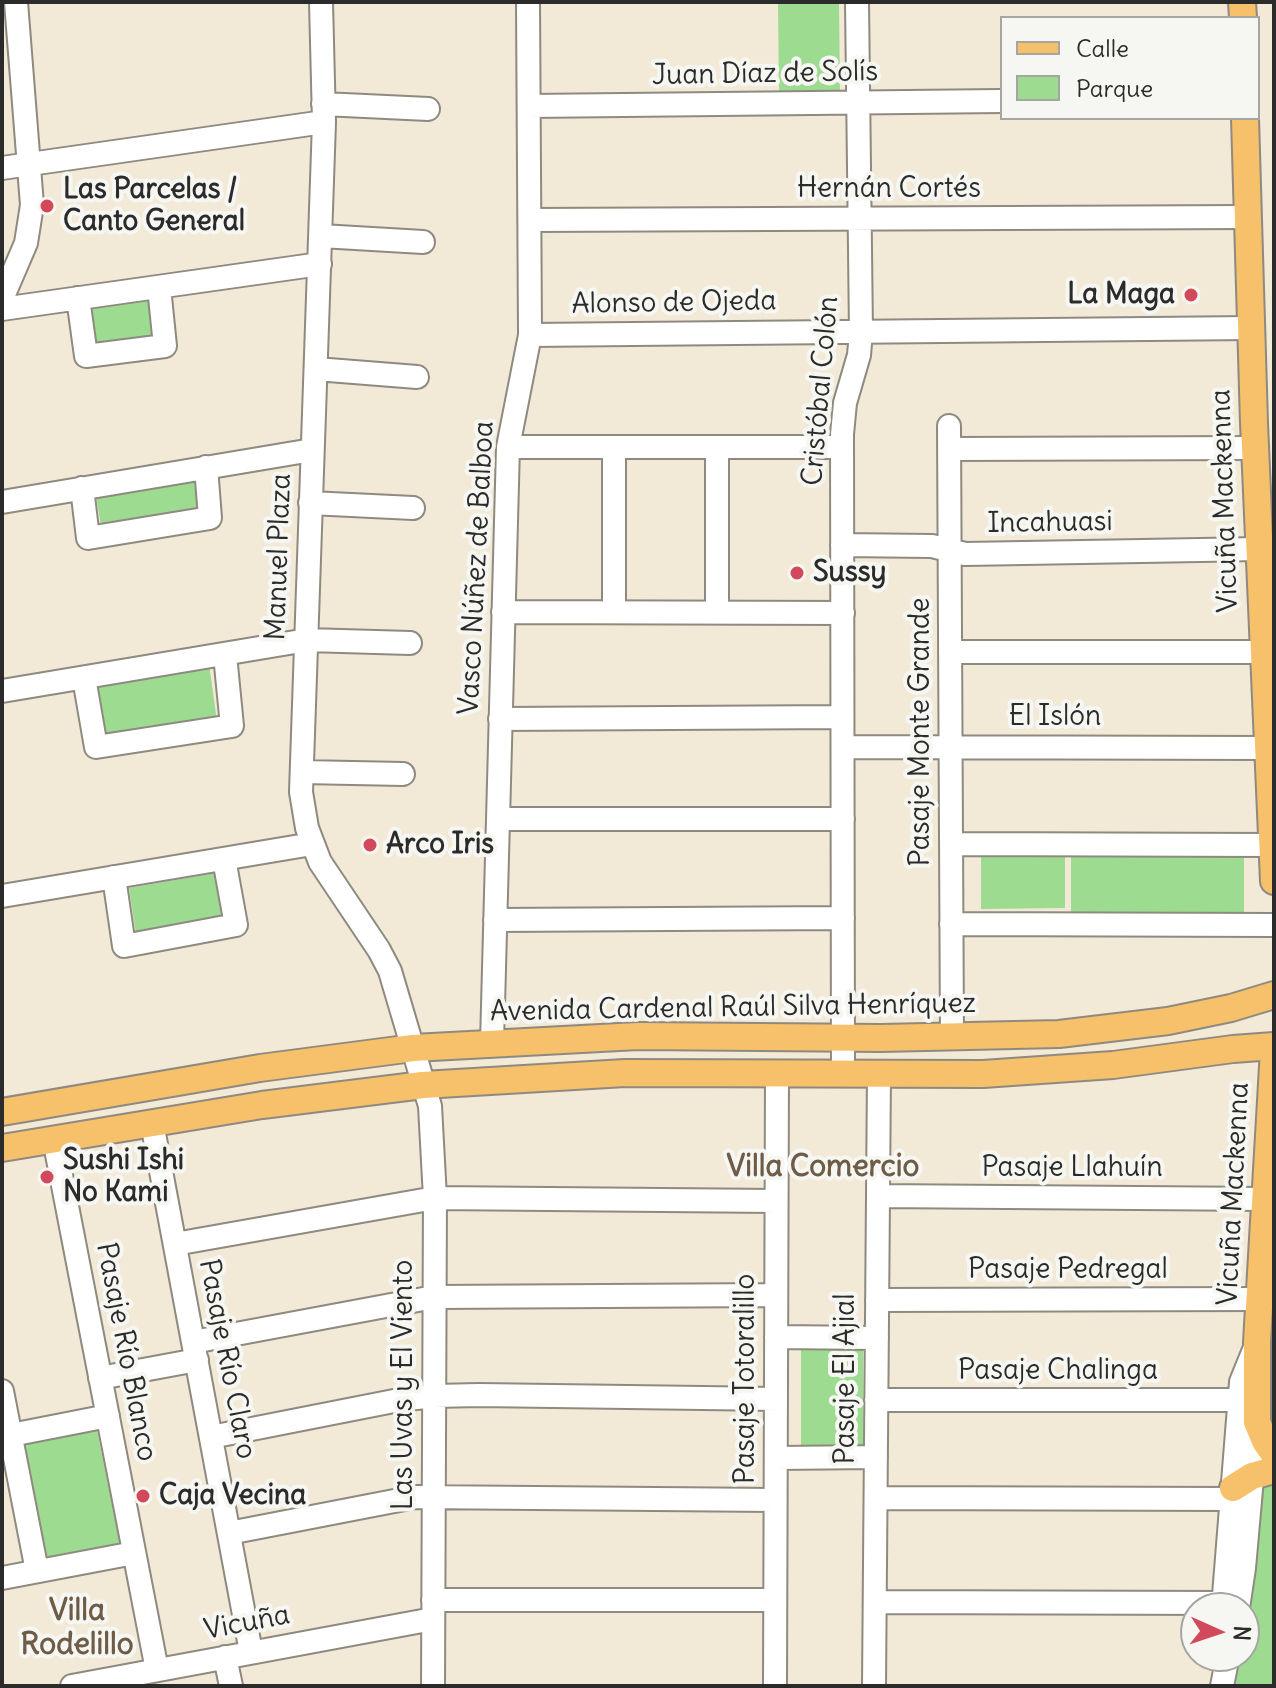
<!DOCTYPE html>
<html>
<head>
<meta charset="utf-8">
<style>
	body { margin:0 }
	#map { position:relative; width:1276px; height:1688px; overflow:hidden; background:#f2e9d6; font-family:Delius,sans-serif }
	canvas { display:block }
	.frame { position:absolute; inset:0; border:4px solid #2b2b2b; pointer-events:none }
	.legend { position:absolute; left:1000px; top:16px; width:260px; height:104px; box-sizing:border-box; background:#f6f6f2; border:2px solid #a5a5a2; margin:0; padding:10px 14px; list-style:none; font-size:24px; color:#2b2b2b }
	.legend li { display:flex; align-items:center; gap:16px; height:40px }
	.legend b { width:40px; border:2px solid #a5a5a2 }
	.north { position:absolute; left:1180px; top:1592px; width:80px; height:80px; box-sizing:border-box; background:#f6f6f2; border:2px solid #a5a5a2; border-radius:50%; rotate:93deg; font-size:22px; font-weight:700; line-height:32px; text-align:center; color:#2b2b2b }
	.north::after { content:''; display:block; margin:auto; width:28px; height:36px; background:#d1495b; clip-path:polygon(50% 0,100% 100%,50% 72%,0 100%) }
</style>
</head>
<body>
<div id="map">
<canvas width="1276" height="1688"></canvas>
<div class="frame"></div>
<ul class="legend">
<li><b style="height:10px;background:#f7c06b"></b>Calle</li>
<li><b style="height:22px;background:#9ddb90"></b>Parque</li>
</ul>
<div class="north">N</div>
</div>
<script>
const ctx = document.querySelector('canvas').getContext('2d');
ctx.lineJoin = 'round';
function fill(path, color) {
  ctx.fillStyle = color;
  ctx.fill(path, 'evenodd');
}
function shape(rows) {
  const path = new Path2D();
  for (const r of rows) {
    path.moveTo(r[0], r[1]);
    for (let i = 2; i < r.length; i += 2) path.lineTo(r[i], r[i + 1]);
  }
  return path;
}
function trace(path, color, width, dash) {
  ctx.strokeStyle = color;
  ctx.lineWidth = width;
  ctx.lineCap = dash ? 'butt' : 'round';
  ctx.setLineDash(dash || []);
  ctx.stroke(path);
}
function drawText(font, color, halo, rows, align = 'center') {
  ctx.font = font + ' Delius,sans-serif';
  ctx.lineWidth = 8;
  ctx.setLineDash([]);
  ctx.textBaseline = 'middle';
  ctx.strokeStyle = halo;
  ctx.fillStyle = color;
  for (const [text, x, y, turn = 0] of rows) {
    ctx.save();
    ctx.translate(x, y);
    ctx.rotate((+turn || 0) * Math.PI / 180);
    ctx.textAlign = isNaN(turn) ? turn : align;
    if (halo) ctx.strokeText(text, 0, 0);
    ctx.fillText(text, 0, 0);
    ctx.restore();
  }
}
fill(shape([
	[778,2,839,2,840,95,779,96],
	[151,299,157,340,96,349,90,308],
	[198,475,203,511,101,526,95,490],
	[209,664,217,721,104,736,97,680],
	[1244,850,1244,914,1071,915,1071,851],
	[981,853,1065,853,1065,908,981,909],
	[216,873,225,927,137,941,129,888],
	[801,1343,863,1343,863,1445,801,1445],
	[97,1430,120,1544,45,1559,21,1445],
	[1274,1482,1274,1686,1235,1686,1238,1656,1244,1656,1244,1608,1257,1488]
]), '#9ddb90');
const minor = shape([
	[321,2,324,122,301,792,307,828,320,862,379,950,390,971,430,1106,435,1198,433,1686],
	[323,104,428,109],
	[529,106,1002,101],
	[2,168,324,122],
	[530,220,1248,217],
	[321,236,423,242],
	[78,298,86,356,165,346,159,287],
	[2,299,26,243,32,205,16,2],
	[2,309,320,264],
	[530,335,1251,328],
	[316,369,417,377],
	[949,426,952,1038],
	[508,447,842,447],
	[950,449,1255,448],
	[82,488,88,538,210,518,206,467],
	[2,502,312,450],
	[310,503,413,508],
	[842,545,932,546,965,554,1259,549],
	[503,612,843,613],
	[614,612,614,447],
	[717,612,717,447],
	[950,652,1264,652],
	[84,678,96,747,232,726,225,655],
	[2,691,307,640,410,643],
	[500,719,842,717],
	[843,747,1268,748],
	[302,772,403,774],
	[498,819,843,819],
	[951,844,1273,845],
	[114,877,124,946,236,925,224,859],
	[2,896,312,844],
	[495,920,843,918],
	[951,924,1274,925],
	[492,1043,508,447,530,335,528,2],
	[843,1073,842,434,845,403,859,355,861,332,857,2],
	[152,1123,251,1652],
	[54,1139,157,1670],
	[878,1196,1266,1199],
	[175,1244,435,1198,776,1201],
	[877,1300,1260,1299],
	[776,1337,877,1338],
	[193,1342,434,1297,776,1295],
	[100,1378,197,1360],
	[2,1391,37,1571],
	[876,1400,1239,1400],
	[11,1435,108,1416],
	[211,1437,399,1400,434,1396,479,1395,776,1399],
	[776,1458,876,1457],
	[876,1498,1232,1499],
	[229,1533,415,1497,775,1500],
	[2,1578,134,1553],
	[433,1600,775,1600],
	[875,1602,1223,1603],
	[1223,1608,1241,1382,1256,1345],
	[1238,1608,1244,1568,1257,1422],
	[225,1657,231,1686],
	[72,1686,433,1619],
	[775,1686,777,1073],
	[874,1686,879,1073],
	[1222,1686,1228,1656]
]);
const major = shape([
	[1242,2,1243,18],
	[1245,118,1254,423,1274,881],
	[1274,1049,1257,1342,1257,1422,1265,1441,1274,1454],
	[2,1112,260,1068,413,1048,638,1036,881,1038,1059,1034,1168,1021,1231,1008,1274,995],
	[2,1148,262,1105,423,1085,625,1073,983,1074,1113,1065,1233,1049,1274,1046],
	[1233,1488,1252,1476,1274,1470]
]);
trace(minor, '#8e8a80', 26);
trace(major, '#8e8a80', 30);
trace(minor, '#fff', 22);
trace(major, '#f7c06b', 26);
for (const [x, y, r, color] of [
	[47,206,8,"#d1495b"],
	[1191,295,8,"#d1495b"],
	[797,573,8,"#d1495b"],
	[370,845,8,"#d1495b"],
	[47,1177,8,"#d1495b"],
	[143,1496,8,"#d1495b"]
]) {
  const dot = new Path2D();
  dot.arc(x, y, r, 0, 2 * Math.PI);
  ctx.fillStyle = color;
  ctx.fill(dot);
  trace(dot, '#f6f6f2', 3);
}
drawText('28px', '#2b2b2b', '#f6f6f2', [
	["Juan Díaz de Solís",765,74,-1],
	["Hernán Cortés",889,189],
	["Alonso de Ojeda",674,303,-1],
	["Cristóbal Colón",821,391,-85],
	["Vicuña Mackenna",1225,501,-92],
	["Incahuasi",1050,523,-1],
	["Manuel Plaza",279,557,-88],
	["Vasco Núñez de Balboa",477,568,-87],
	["El Islón",1055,717],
	["Pasaje Monte Grande",921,732,-90],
	["Avenida Cardenal Raúl Silva Henríquez",733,1008,-1],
	["Pasaje Llahuín",1072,1168],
	["Vicuña Mackenna",1234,1194,-87],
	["Pasaje Pedregal",1068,1270],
	["Pasaje Río Blanco",126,1352,79],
	["Pasaje Río Claro",227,1359,79],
	["Pasaje Chalinga",1058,1371],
	["Pasaje Totoralillo",746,1379,-90],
	["Pasaje El Ajial",846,1379,-90],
	["Las Uvas y El Viento",404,1385,-90],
	["Vicuña",247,1623,-11]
]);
drawText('bold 28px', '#2b2b2b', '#f6f6f2', [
	["Las Parcelas /",63,190],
	["Canto General",63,222],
	["La Maga",1175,295,"right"],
	["Sussy",813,573],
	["Arco Iris",386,845],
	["Sushi Ishi",63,1161],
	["No Kami",63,1193],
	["Caja Vecina",159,1496]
], 'left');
drawText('bold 30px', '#6f5c47', '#f6f6f2', [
	["Villa Comercio",823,1167],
	["Villa",77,1611],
	["Rodelillo",77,1645]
]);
</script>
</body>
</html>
